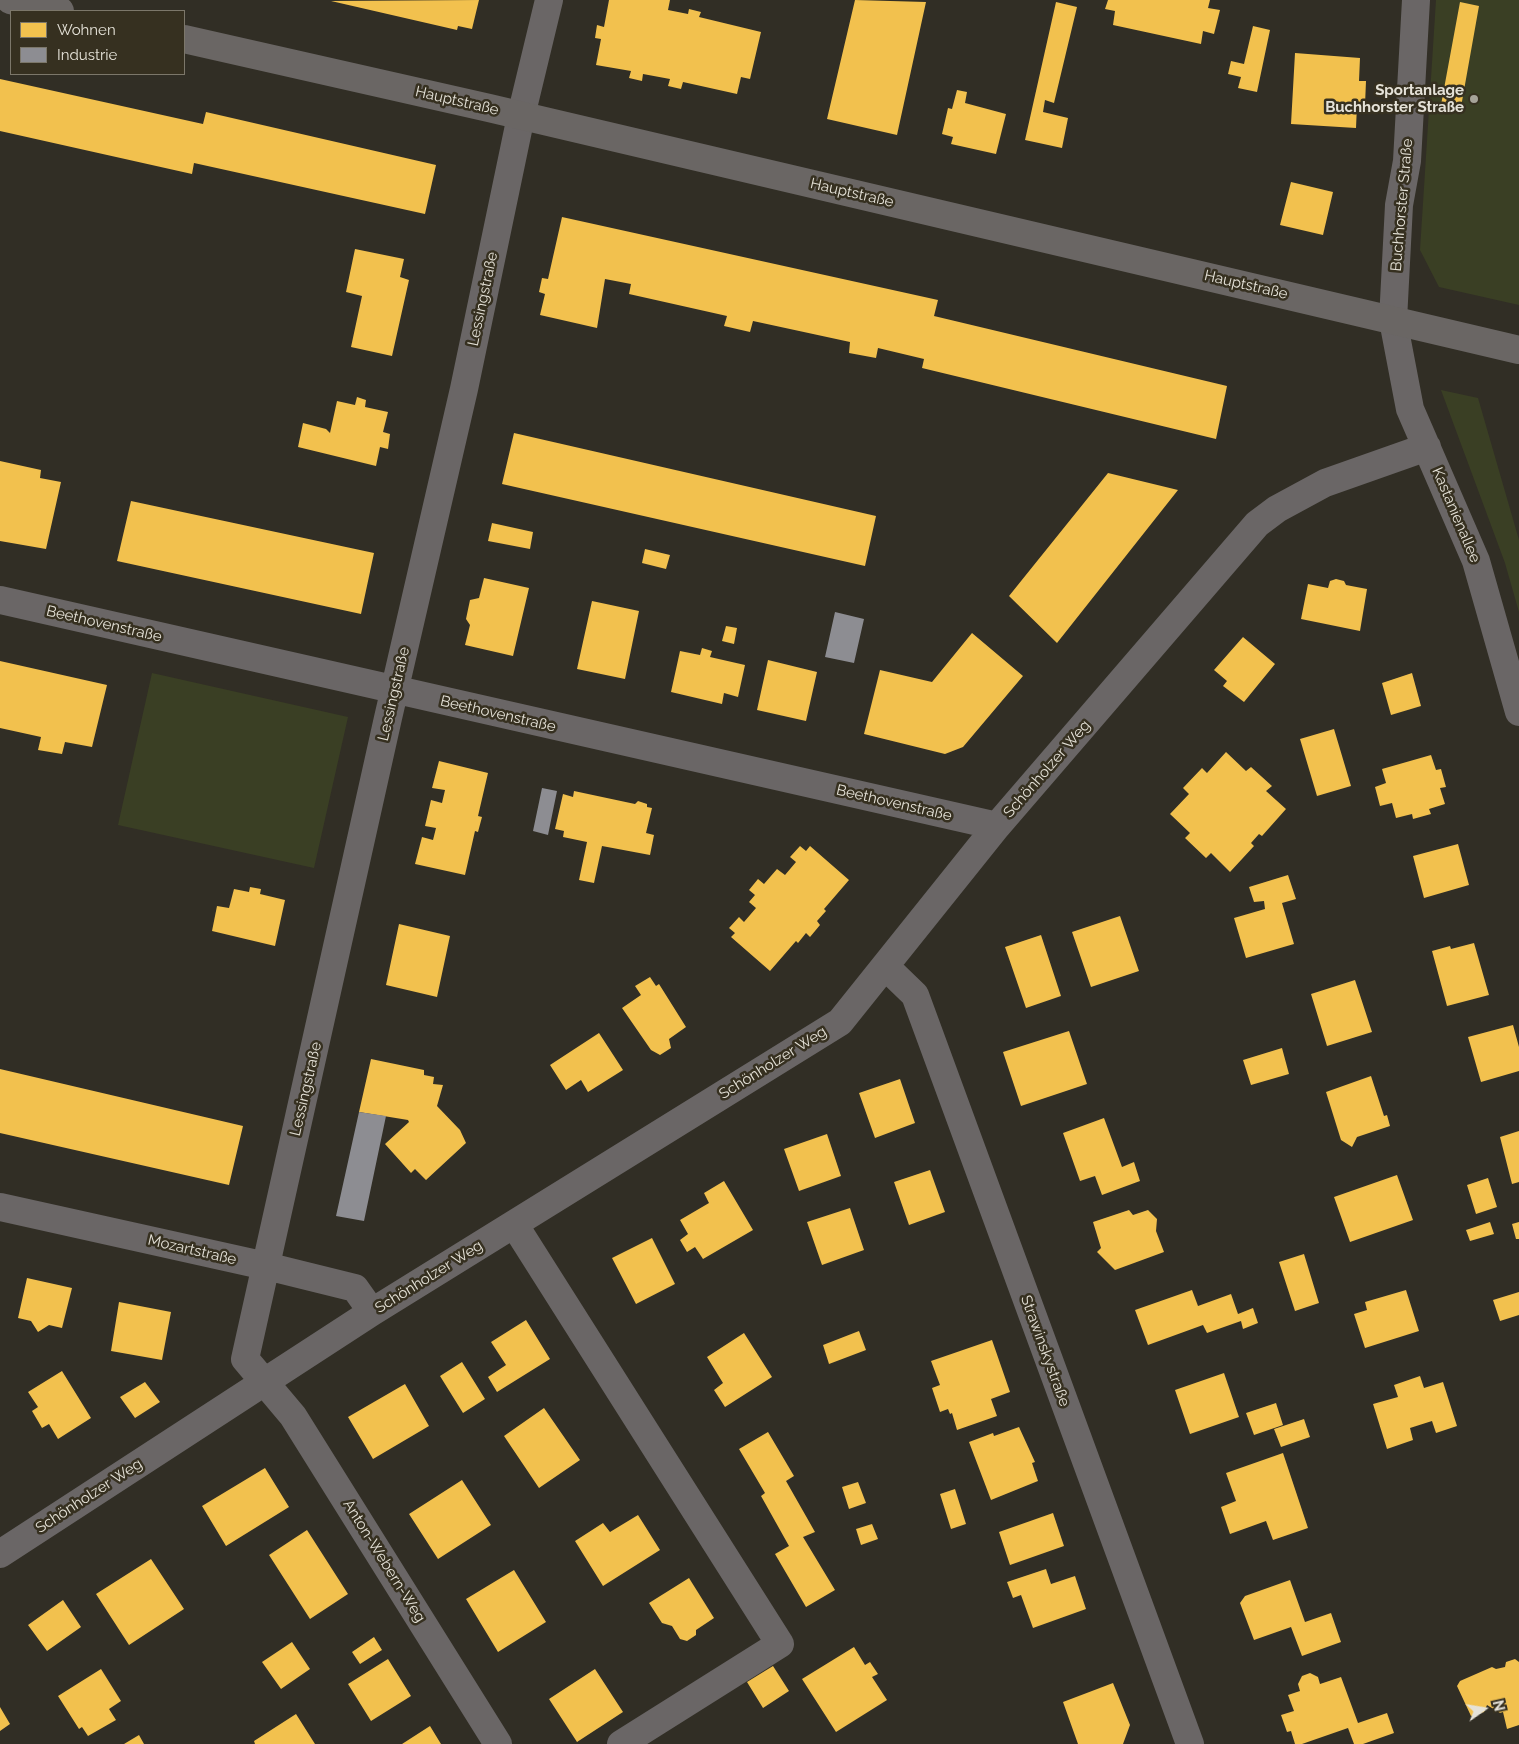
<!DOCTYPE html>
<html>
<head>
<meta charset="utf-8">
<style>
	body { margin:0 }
	#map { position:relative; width:1519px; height:1744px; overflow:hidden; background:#312e25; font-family:Raleway,sans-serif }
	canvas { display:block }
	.legend { position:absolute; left:10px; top:10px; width:175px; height:65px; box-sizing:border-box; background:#363020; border:1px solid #7c776a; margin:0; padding:6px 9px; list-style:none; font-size:15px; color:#e5e2d8 }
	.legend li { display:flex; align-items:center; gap:10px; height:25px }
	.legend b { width:25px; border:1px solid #7c776a }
	.north { position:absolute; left:1459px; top:1684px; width:50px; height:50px; -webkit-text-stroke:4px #363020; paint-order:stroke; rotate:77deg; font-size:14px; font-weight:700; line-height:20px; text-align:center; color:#e5e2d8 }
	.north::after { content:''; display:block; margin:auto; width:18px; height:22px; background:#e5e2d8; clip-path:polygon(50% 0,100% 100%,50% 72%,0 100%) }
</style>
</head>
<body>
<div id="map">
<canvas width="1519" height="1744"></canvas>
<ul class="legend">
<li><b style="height:14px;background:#f2c14e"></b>Wohnen</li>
<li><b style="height:14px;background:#8d8d92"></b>Industrie</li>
</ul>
<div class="north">N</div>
</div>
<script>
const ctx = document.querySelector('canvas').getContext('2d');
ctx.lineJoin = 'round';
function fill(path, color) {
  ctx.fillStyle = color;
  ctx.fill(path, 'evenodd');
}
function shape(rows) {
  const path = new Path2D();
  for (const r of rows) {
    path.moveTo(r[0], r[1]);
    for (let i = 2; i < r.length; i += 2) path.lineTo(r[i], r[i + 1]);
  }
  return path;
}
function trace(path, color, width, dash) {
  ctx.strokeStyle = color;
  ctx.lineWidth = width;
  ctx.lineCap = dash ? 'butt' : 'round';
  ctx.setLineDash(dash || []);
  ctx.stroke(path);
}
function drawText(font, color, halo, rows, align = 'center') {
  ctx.font = font + ' Raleway,sans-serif';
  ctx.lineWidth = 5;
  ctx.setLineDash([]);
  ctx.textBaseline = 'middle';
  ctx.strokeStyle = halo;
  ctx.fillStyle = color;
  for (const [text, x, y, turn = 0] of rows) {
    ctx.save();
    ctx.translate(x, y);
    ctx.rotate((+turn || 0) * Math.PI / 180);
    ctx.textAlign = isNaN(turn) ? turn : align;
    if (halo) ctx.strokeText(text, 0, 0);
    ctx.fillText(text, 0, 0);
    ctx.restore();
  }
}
fill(shape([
	[1436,0,1519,0,1519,305,1439,287,1420,250],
	[1441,390,1478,398,1519,540,1519,612,1505,563],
	[152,673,348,717,314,868,118,825]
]), '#3a3f24');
fill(shape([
	[479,0,472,29,458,26,457,30,331,1],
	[609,0,670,0,668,10,688,14,689,9,701,12,699,17,761,32,750,79,741,77,737,94,683,82,681,89,668,86,670,79,643,74,642,81,629,78,631,71,596,65,601,39,595,38,597,25,604,27],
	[855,0,926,2,897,135,827,119],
	[1108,0,1210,0,1208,8,1220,10,1214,34,1203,31,1201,44,1113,25,1115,11,1105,9],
	[1056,2,1077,7,1054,103,1045,100,1043,112,1068,118,1062,148,1025,140],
	[1460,2,1479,6,1461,107,1441,105],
	[1253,26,1270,30,1257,92,1238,88,1241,77,1228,74,1231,61,1244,64],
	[1295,53,1360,58,1359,81,1366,81,1365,105,1357,105,1356,128,1291,124],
	[0,79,203,124,206,112,436,165,425,214,194,163,192,174,0,131],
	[957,90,967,92,965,103,1006,114,996,154,951,144,953,137,942,134,948,108,952,109],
	[1291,182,1333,192,1323,235,1280,225],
	[562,217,938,300,934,316,1227,386,1216,439,922,368,924,359,878,348,876,358,849,353,850,342,753,321,750,332,724,326,727,316,629,294,631,284,605,279,597,328,540,315,545,294,539,292,542,278,548,279],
	[355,249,404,259,400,277,409,280,392,356,351,347,362,296,346,292],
	[357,397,366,400,365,407,388,412,383,432,390,434,388,449,380,447,376,466,298,447,303,423,326,429,330,433,337,401,355,405],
	[514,433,876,516,865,566,502,484],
	[0,461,41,470,40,478,61,482,46,549,0,541],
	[1108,473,1178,490,1057,643,1009,596],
	[131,501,374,553,361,614,117,561],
	[492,523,533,532,530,549,488,541],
	[645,549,670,555,666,569,642,563],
	[484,578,529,588,513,656,465,645,470,625,466,619,470,600,479,598],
	[1336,579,1344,581,1346,585,1367,589,1360,631,1301,619,1308,584,1328,588,1330,581],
	[592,601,639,611,625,679,577,669],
	[726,626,737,628,734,644,722,641],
	[972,633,1023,676,963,747,945,754,864,734,880,670,932,682],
	[1243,637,1275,664,1244,702,1223,686,1227,681,1214,670],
	[702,648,712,651,710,657,745,665,738,697,724,693,722,704,671,692,680,651,700,655],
	[768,660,817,672,806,721,757,710],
	[0,661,107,685,92,747,65,742,62,754,38,750,41,737,0,728],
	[1412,673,1421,706,1391,715,1382,683],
	[1334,729,1351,786,1317,796,1300,739],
	[1226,752,1246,771,1251,767,1272,786,1266,791,1286,809,1262,836,1259,834,1251,843,1254,846,1230,872,1211,853,1206,858,1185,838,1190,833,1170,814,1189,794,1183,788,1202,768,1207,773],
	[1431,755,1436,770,1441,769,1446,787,1440,788,1445,804,1429,809,1431,814,1413,819,1412,814,1396,818,1392,803,1380,806,1375,787,1386,783,1382,769],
	[439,761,488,773,478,816,482,817,478,832,475,831,465,875,415,864,422,837,433,840,436,828,425,826,431,800,442,803,445,790,432,788],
	[574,791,635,804,638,801,647,804,647,807,652,808,646,833,654,835,650,855,602,846,594,883,579,880,587,842,563,837,564,831,555,829,563,794,573,797],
	[1458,844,1469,885,1424,898,1413,856],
	[800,846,806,851,810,846,849,880,824,909,826,911,817,921,820,925,810,937,806,933,798,943,796,941,770,971,731,937,735,933,729,928,739,917,744,922,756,908,749,902,755,895,749,890,758,879,764,884,777,869,785,875,796,862,790,857],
	[1288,875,1296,899,1282,903,1294,944,1246,958,1234,918,1265,909,1264,901,1254,902,1249,887],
	[250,887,261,889,260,894,285,900,275,946,212,931,217,906,229,908,234,889,249,892],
	[1120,916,1139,971,1091,987,1072,932],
	[399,924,450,936,437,997,386,985],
	[1041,935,1061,996,1026,1008,1005,947],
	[1474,943,1489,995,1447,1006,1432,951,1450,946,1451,949],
	[650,977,656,986,659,984,686,1027,669,1039,671,1048,660,1055,651,1050,622,1008,641,995,635,986],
	[1355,980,1372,1032,1327,1046,1311,994],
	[1513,1025,1519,1047,1519,1071,1481,1082,1468,1037],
	[1069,1031,1087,1084,1021,1106,1003,1052],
	[599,1033,623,1070,588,1092,581,1080,566,1090,550,1065],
	[1282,1048,1289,1074,1251,1085,1243,1060],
	[371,1059,424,1070,424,1075,434,1077,433,1084,443,1085,437,1106,460,1130,466,1143,426,1180,415,1169,411,1173,385,1144,409,1122,408,1120,359,1112],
	[0,1069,243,1126,229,1185,0,1133],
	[1371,1076,1384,1116,1387,1115,1390,1126,1357,1137,1352,1147,1341,1140,1326,1092],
	[900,1079,915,1123,875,1138,859,1093],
	[1104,1118,1122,1167,1134,1162,1140,1181,1102,1195,1095,1176,1080,1181,1063,1133],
	[1519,1131,1519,1182,1512,1184,1500,1137],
	[827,1134,841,1176,799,1191,784,1149],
	[930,1170,945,1212,909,1225,894,1182],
	[1397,1175,1413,1220,1350,1242,1334,1197],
	[1488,1178,1497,1207,1476,1214,1467,1185],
	[724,1181,753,1230,703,1259,695,1247,687,1252,680,1240,688,1234,680,1220,709,1203,704,1193],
	[850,1208,864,1250,822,1265,807,1222],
	[1129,1210,1133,1215,1148,1210,1157,1219,1156,1231,1164,1252,1115,1270,1097,1252,1101,1248,1093,1222],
	[1490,1222,1494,1234,1470,1241,1466,1230],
	[1519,1222,1519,1239,1516,1239,1512,1224],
	[652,1238,675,1284,636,1304,612,1258],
	[1304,1254,1319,1303,1295,1311,1279,1262],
	[27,1278,72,1288,62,1328,49,1325,38,1332,31,1321,18,1318],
	[1192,1290,1198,1306,1231,1294,1238,1314,1253,1308,1258,1323,1243,1329,1241,1321,1207,1333,1203,1325,1148,1345,1135,1310],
	[1406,1290,1419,1331,1365,1348,1354,1314,1367,1310,1365,1302],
	[1519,1292,1519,1315,1500,1321,1493,1300],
	[119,1302,171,1312,162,1360,111,1351],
	[526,1320,550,1359,497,1392,488,1377,506,1365,491,1342],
	[859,1331,866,1350,829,1364,823,1345],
	[744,1333,772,1377,725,1407,714,1390,723,1383,707,1357],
	[992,1340,1010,1392,991,1399,997,1416,957,1430,952,1413,950,1414,948,1409,940,1412,932,1388,940,1385,931,1361],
	[462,1362,485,1399,463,1413,440,1376],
	[62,1371,91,1418,58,1439,49,1424,42,1428,32,1411,38,1407,28,1392],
	[1224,1373,1239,1417,1190,1434,1175,1390],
	[1420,1376,1424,1388,1443,1382,1457,1426,1436,1433,1432,1421,1410,1428,1413,1440,1387,1449,1373,1404,1398,1397,1394,1385],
	[145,1382,160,1402,135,1418,120,1397],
	[405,1384,429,1426,373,1459,348,1417],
	[1276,1403,1283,1425,1254,1435,1246,1413],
	[544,1408,580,1460,539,1488,504,1436],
	[1304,1419,1310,1437,1281,1447,1274,1429],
	[1019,1427,1035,1462,1032,1463,1038,1481,991,1500,969,1442,993,1433,994,1436],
	[768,1432,794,1476,786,1481,815,1532,803,1537,835,1590,806,1607,775,1554,789,1546,761,1496,765,1493,739,1449],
	[1283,1453,1308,1528,1273,1540,1266,1521,1230,1534,1221,1507,1236,1501,1226,1473],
	[265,1468,289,1507,226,1546,202,1506],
	[462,1480,491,1525,438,1559,409,1514],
	[858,1482,866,1503,849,1509,842,1487],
	[955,1489,966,1524,951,1529,940,1494],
	[1053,1513,1064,1546,1010,1565,999,1532],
	[638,1515,660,1550,603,1586,575,1541,603,1523,610,1532],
	[872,1524,878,1539,861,1545,856,1529],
	[307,1530,348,1594,310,1619,269,1555],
	[151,1559,184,1609,129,1645,96,1594],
	[1046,1569,1051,1584,1075,1576,1086,1609,1033,1628,1021,1595,1013,1598,1007,1582],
	[514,1570,546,1622,498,1652,466,1599],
	[689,1578,714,1618,696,1630,696,1635,687,1641,680,1639,672,1626,662,1623,649,1603],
	[1290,1580,1305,1622,1331,1613,1341,1642,1302,1656,1291,1627,1254,1640,1240,1603,1245,1596],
	[63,1600,81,1627,47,1651,28,1625],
	[374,1637,382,1650,360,1664,352,1652],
	[292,1642,310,1669,281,1689,262,1662],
	[854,1647,865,1665,870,1662,878,1674,872,1677,887,1700,836,1732,802,1679],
	[388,1659,411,1696,371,1721,348,1684],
	[1515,1659,1519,1662,1519,1725,1507,1729,1503,1712,1500,1713,1487,1705,1484,1712,1471,1716,1457,1686,1460,1681,1492,1667,1496,1669,1505,1667,1506,1662],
	[773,1666,789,1691,763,1708,747,1682],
	[101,1669,121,1701,109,1709,116,1720,88,1736,82,1727,79,1729,58,1696],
	[595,1669,623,1712,577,1742,549,1699],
	[1310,1673,1318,1677,1320,1684,1341,1677,1358,1723,1387,1713,1394,1733,1363,1744,1354,1744,1348,1728,1302,1744,1295,1744,1291,1731,1287,1732,1281,1715,1294,1711,1288,1695,1300,1691,1298,1684,1302,1676],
	[1113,1683,1130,1725,1123,1744,1078,1744,1063,1702],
	[0,1707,10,1724,0,1731],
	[296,1714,315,1744,255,1744,254,1741],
	[430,1726,441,1744,402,1744],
	[139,1735,144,1744,124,1744]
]), '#f2c14e');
fill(shape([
	[835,612,864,619,854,663,825,657],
	[542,788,557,791,548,835,533,831],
	[359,1112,386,1116,364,1221,336,1216]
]), '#8d8d92');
trace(shape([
	[1416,0,1407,161,1399,205,1393,320,1410,409,1476,561,1519,712],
	[0,600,997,826],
	[886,967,915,995,1190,1744],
	[0,1207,266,1266,355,1288,372,1312],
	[514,1224,780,1644,621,1744],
	[0,1554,372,1312,840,1022,997,826,1257,524,1277,509,1325,483,1427,447],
	[498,1744,293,1416,245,1359,388,718,464,389,521,116,549,0]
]), '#6a6666', 28);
trace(shape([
	[10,0,60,11],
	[184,39,489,108,1519,350]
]), '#6a6664', 28);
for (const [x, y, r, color] of [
	[1474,99,5,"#a6a399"]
]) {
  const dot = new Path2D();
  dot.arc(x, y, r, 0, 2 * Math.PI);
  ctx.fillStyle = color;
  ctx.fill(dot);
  trace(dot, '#363020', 2);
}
drawText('bold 15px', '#e5e2d8', '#363020', [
	["Sportanlage",1464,90],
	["Buchhorster Straße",1464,107]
], 'right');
drawText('15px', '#e5e2d8', '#363020', [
	["Hauptstraße",457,101,13],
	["Hauptstraße",852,193,13],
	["Buchhorster Straße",1402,205,-85],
	["Hauptstraße",1246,285,13],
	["Lessingstraße",483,299,-78],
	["Kastanienallee",1456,515,67],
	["Beethovenstraße",104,624,13],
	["Lessingstraße",394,694,-77],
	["Beethovenstraße",498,714,13],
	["Schönholzer Weg",1047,769,-49],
	["Beethovenstraße",894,803,13],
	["Schönholzer Weg",773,1063,-32],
	["Lessingstraße",306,1089,-77],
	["Mozartstraße",192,1250,13],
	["Schönholzer Weg",429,1277,-32],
	["Strawinskystraße",1045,1351,70],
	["Schönholzer Weg",89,1496,-33],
	["Anton-Webern-Weg",384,1561,58]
]);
</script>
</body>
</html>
